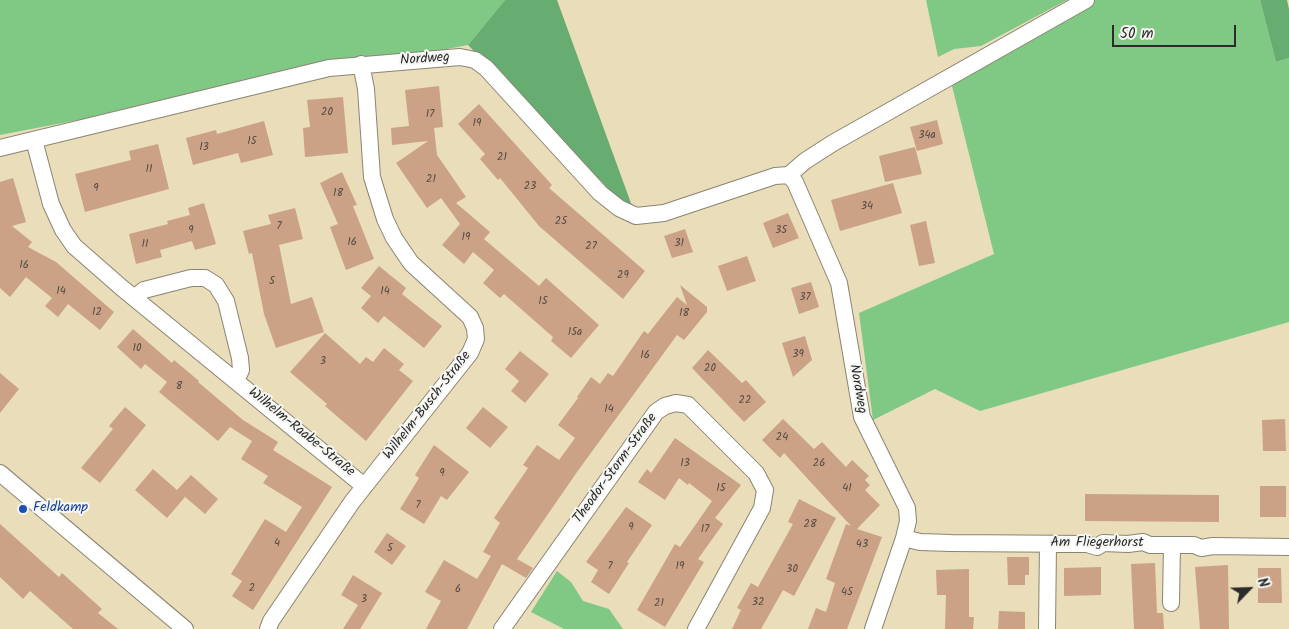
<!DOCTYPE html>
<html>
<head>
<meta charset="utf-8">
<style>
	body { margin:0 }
	#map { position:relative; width:1289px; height:629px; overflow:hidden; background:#eaddb9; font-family:Kalam,sans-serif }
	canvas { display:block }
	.north { position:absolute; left:1224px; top:564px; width:50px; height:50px; -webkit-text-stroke:4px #f6f6f2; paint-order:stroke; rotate:66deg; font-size:14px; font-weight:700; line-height:20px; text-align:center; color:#2b2b2b }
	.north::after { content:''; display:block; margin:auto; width:18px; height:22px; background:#2b2b2b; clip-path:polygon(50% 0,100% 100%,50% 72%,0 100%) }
	.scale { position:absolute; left:1112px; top:25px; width:124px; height:22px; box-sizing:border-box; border:2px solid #2b2b2b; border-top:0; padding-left:6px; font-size:15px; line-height:18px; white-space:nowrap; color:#2b2b2b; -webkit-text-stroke:4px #f6f6f2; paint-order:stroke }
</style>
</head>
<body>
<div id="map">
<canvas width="1289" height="629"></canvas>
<div class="north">N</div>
<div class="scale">50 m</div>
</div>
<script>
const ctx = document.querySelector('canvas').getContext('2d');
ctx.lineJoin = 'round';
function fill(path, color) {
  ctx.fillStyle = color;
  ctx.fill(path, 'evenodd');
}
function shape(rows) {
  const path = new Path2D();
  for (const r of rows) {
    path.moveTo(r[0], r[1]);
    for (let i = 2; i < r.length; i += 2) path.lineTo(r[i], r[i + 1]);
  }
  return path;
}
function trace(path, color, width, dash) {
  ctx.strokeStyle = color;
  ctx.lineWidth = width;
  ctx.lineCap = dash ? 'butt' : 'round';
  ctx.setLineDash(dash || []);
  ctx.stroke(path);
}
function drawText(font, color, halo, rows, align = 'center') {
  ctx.font = font + ' Kalam,sans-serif';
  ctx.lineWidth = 4;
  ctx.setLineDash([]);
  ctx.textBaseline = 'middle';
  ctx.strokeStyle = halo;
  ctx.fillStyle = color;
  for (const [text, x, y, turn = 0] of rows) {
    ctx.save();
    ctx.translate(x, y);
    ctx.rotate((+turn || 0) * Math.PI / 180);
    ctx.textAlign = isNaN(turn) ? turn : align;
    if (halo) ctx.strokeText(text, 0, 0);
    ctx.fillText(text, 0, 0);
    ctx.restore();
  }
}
fill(shape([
	[0,0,505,0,468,45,0,135],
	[926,0,1067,0,981,46,954,49,938,57],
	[1093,0,1260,0,1276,62,1289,58,1289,322,980,411,935,389,873,420,859,313,994,254,950,78],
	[557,571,571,582,583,601,609,609,623,629,564,629,531,612]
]), '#7fc985');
fill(shape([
	[505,0,557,0,636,217,468,45],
	[1260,0,1287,0,1289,9,1289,58,1276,62]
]), '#67ad72');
fill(shape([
	[439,86,443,127,434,128,437,155,466,197,456,203,490,232,484,239,539,286,546,278,599,325,571,358,551,341,553,337,504,294,500,298,483,283,494,270,473,252,464,264,442,245,460,224,441,198,427,208,396,163,428,141,392,145,391,128,409,126,405,90],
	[343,97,348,153,305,157,303,128,310,127,307,100],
	[479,104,552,185,549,188,645,271,623,299,539,226,500,178,498,180,480,159,485,154,458,124],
	[937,120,943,144,917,151,910,127],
	[264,121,273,155,241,163,238,153,193,165,186,138,216,130,217,134],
	[158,144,169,189,85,212,75,174,131,160,129,151],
	[915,147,922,174,885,182,879,156],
	[342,172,357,205,353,206,374,259,346,270,330,227,338,224,320,183],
	[13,178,26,222,12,226,32,242,28,247,56,262,114,312,100,330,68,304,58,317,45,306,52,298,26,277,10,297,0,288,0,182],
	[893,183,902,213,840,231,831,200],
	[204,203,216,244,195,250,192,241,160,250,162,257,136,264,129,234,168,224,167,221,190,215,188,208],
	[295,208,303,239,279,245,291,304,312,297,324,332,276,348,264,314,252,253,249,254,243,231,271,224,268,215],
	[788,213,799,238,773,248,763,223],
	[926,221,935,263,919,266,910,225],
	[685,229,693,252,672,258,664,236],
	[747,256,756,281,727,291,718,266],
	[379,266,406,288,402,294,442,326,424,348,384,316,378,323,361,308,371,296,361,288],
	[811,282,819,307,799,314,791,288],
	[680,285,707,307,707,312,684,340,677,335,577,472,517,559,533,568,526,578,502,564,467,629,426,629,441,601,425,592,444,560,477,579,491,556,483,552,500,523,494,518,528,468,523,465,537,445,559,460,575,438,558,425,578,398,577,397,591,377,600,384,608,373,613,376,644,331,648,334,677,297,687,305],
	[133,329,172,363,174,360,199,381,198,382,243,420,278,442,273,450,332,487,253,610,232,596,242,581,231,574,265,519,286,532,302,507,263,483,268,476,241,459,252,441,230,427,218,441,159,392,167,382,145,364,141,369,117,347],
	[325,333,360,364,366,357,373,362,384,348,404,364,399,370,413,381,366,441,325,406,327,404,290,372],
	[805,336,812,360,793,377,782,343],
	[708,350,742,383,746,380,766,402,744,422,692,368],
	[520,351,549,374,525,403,511,391,519,381,505,369],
	[0,373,19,389,0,413],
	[125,407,146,425,100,483,81,468,113,429,109,426],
	[483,407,508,427,490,448,466,428],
	[783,419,814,449,822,442,846,467,852,460,869,476,865,480,870,485,865,490,880,505,857,529,882,537,847,629,808,629,816,608,826,612,835,583,826,579,846,524,851,526,784,453,780,458,762,440],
	[1285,419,1286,451,1263,451,1262,420],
	[675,438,741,485,715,518,723,524,698,559,704,562,665,627,637,610,675,544,680,547,712,501,689,483,688,485,679,478,665,500,638,482,647,469,651,473],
	[434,445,469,472,447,500,441,496,424,524,400,509,419,478,415,475],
	[153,469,185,497,167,518,135,490],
	[191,475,218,499,205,514,177,490],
	[1260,486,1286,486,1286,517,1260,517],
	[1085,494,1219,495,1219,522,1085,521],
	[799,499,836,518,794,596,783,590,761,629,732,629,741,610,737,608,751,583,758,587,793,524,788,522],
	[626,507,652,525,627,562,629,563,609,594,591,582,598,570,586,562],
	[0,524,59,577,62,573,102,609,98,613,118,629,73,629,30,591,23,599,0,577],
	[387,533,406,546,392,565,374,552],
	[1007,557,1029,557,1029,575,1025,575,1025,585,1008,585],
	[1155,563,1157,613,1163,613,1164,629,1134,629,1131,564],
	[1228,565,1229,629,1200,629,1195,567],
	[1101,567,1101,595,1064,596,1064,568],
	[1258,568,1281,568,1282,603,1258,603],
	[969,569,969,617,974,617,973,629,945,629,946,595,937,595,936,570],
	[353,575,382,593,360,629,343,629,358,605,341,595],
	[999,611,1025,612,1025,629,998,629]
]), '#cba285');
const minor = shape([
	[34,140,51,204,63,230,74,246,122,288,364,486],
	[0,148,329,68,460,57,475,60,486,68,600,193,619,208,636,216,664,213,775,176,789,175,795,182,839,283,862,417,907,508,908,521,904,538,873,629],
	[789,175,805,161,833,143,1086,0],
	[134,298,144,290,191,278,205,278,216,285,226,301,240,358,241,370,236,381],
	[0,473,185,629],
	[904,538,920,542,951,543,1087,544,1097,547,1103,543,1128,544,1143,542,1150,545,1194,545,1201,548,1213,546,1289,547],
	[1171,603,1172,545],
	[268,629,271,621,352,502,470,353,476,339,475,328,470,317,411,263,394,238,385,219,372,177,366,89,361,64],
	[502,629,656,412,665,406,676,403,688,405,756,473,765,490,762,508,696,629],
	[1047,629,1048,544]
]);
trace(minor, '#8a8472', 18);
trace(minor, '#fff', 16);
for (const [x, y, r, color] of [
	[23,509,5,"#1a4fb4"]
]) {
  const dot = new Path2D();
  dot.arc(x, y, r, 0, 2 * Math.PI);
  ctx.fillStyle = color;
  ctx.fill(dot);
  trace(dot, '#f6f6f2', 2);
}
drawText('11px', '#534942', null, [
	["20",327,113],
	["17",430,115],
	["19",477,124],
	["34a",927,136],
	["15",252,142],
	["13",204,148],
	["21",502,158],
	["11",149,170],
	["21",431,180],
	["23",530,187],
	["9",96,189],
	["18",338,194],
	["34",867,207],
	["25",561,222],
	["7",279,227],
	["9",191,231],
	["35",781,231],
	["19",466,238],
	["16",352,243],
	["31",679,244],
	["11",145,245],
	["27",591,247],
	["16",24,266],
	["29",623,276],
	["5",272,282],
	["14",61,292],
	["14",385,292],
	["37",805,298],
	["15",543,302],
	["12",97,313],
	["18",684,314],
	["15a",575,333],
	["10",137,349],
	["39",798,355],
	["16",645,356],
	["3",323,362],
	["20",710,369],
	["8",179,387],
	["22",745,401],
	["14",609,410],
	["24",782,438],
	["13",685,464],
	["26",819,464],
	["9",442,474],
	["15",721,489],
	["41",847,489],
	["7",418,506],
	["28",810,525],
	["9",631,528],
	["17",705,530],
	["4",277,544],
	["43",862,545],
	["5",390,549],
	["7",610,567],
	["19",680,567],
	["30",792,570],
	["2",252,589],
	["6",458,590],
	["45",847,593],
	["3",364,600],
	["32",758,603],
	["21",659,604]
]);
drawText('14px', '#2b2b2b', '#f6f6f2', [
	["Nordweg",425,60,-4],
	["Nordweg",857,389,80],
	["Wilhelm-Busch-Straße",428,406,-52],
	["Wilhelm-Raabe-Straße",301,433,39],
	["Theodor-Storm-Straße",616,469,-54],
	["Am Fliegerhorst",1097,544]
]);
drawText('14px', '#164399', '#f6f6f2', [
	["Feldkamp",33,509]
], 'left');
</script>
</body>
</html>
